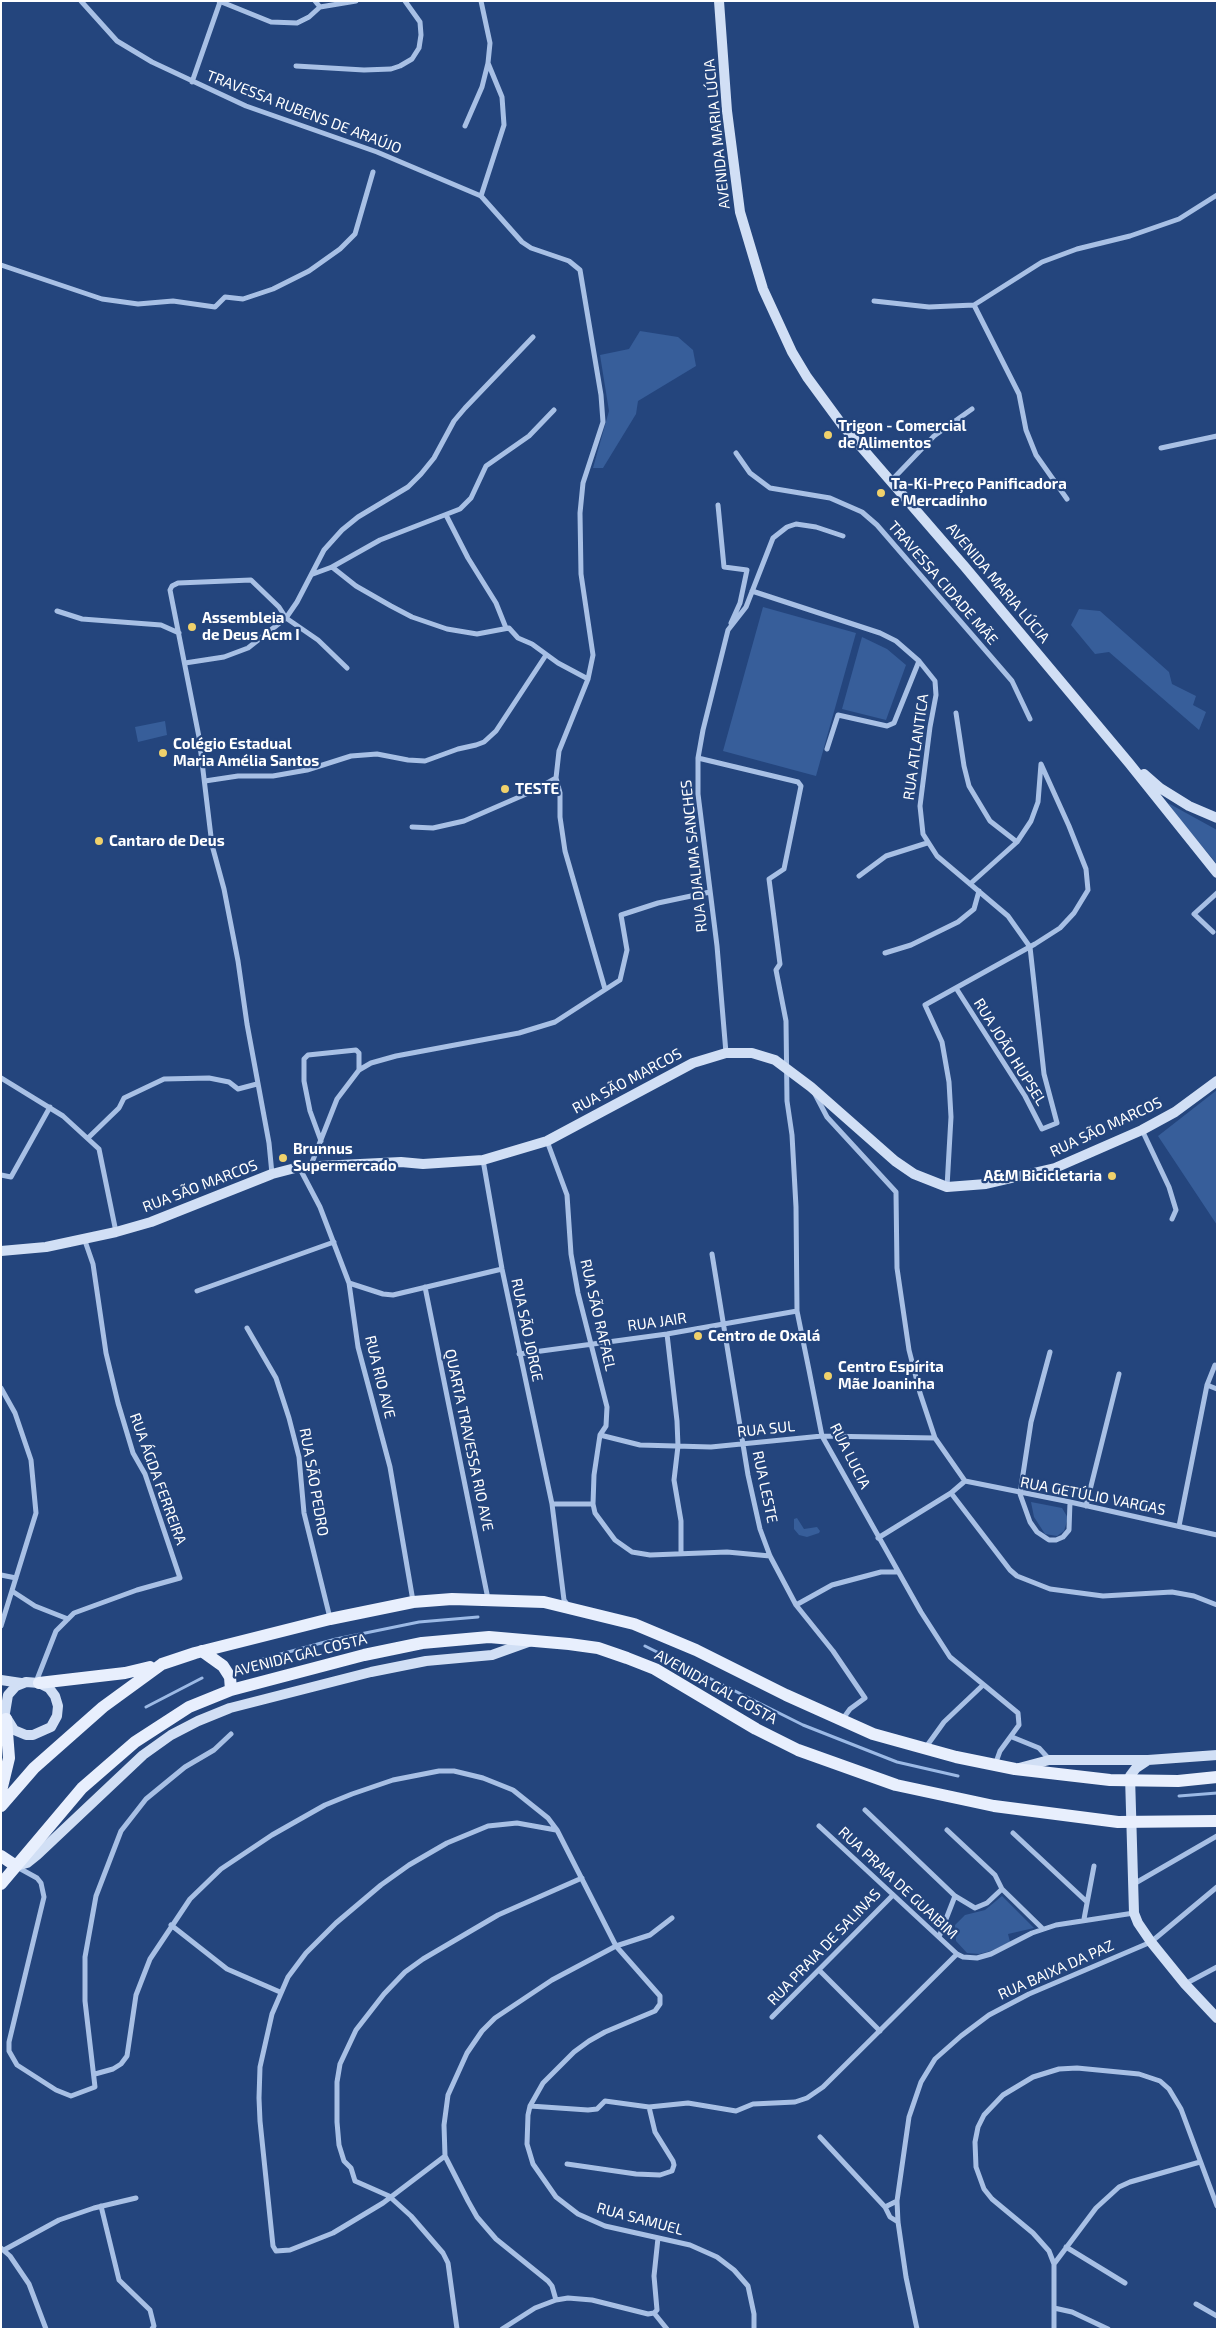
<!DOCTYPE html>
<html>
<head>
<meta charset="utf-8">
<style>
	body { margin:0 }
	#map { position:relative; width:1218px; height:2330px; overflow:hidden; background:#24457d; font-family:"Exo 2",sans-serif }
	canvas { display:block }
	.frame { position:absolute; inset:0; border:2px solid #fff; pointer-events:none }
</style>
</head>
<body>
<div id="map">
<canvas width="1218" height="2330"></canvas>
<div class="frame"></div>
</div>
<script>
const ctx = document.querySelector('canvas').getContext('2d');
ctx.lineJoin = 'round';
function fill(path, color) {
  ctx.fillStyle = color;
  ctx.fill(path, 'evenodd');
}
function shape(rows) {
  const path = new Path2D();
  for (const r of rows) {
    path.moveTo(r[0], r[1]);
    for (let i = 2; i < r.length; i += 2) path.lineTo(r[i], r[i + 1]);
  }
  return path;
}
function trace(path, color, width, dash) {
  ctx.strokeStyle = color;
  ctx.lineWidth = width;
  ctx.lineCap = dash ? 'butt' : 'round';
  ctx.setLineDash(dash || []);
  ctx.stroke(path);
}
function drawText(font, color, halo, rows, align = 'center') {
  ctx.font = font + ' "Exo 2",sans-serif';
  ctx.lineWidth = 4.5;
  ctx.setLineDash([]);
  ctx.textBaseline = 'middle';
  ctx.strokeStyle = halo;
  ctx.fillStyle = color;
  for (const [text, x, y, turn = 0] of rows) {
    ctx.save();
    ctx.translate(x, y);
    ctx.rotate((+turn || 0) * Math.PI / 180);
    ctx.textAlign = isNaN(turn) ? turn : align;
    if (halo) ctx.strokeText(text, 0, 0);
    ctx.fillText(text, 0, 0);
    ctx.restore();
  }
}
fill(shape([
	[640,331,678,337,693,350,696,366,638,401,636,414,603,468,593,468,609,411,600,355,629,349],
	[763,607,856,633,816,776,723,751],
	[1079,609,1100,611,1169,672,1172,684,1196,696,1193,705,1206,712,1199,730,1109,652,1095,654,1071,625],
	[862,637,887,649,906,665,886,720,842,709],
	[165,721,167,735,138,742,135,727],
	[1168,803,1217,830,1217,864,1181,821],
	[1217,1090,1217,1225,1158,1136],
	[1031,1502,1062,1508,1068,1518,1064,1531,1057,1536,1045,1534,1034,1517],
	[797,1518,804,1529,817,1527,820,1531,819,1533,807,1537,799,1535,794,1529,794,1519],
	[1002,1896,1034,1928,1008,1934,1010,1942,991,1951,979,1954,967,1953,956,1941,955,1925,965,1915,985,1910]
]), '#375e9a');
trace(shape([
	[645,1646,803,1725,897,1762,958,1776],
	[259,1660,336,1639,419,1622,478,1617],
	[146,1707,202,1678],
	[1179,1796,1217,1793]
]), '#9cbae6', 3);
trace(shape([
	[81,1,117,41,152,62,246,106,377,152,481,196,522,242,531,248,569,261,580,270,601,395,603,422,583,483,580,513,581,574,593,655,588,679,559,751,556,778,560,793,560,817,565,851,605,989],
	[219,1,271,22,297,23,309,17,320,7],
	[315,1,320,7],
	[320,7,356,1],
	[296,66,364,70,391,69,400,66,412,59,419,48,421,35,420,22,405,1],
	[192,82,220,2],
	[465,126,482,87,488,63,490,43,481,1],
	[481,196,504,125,502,97,488,63],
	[1,265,102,299,138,304,173,301,215,307,225,297,243,299,273,289,309,271,340,249,355,234,373,172],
	[874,301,929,307,974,305,1042,262,1077,249,1130,236,1179,219,1217,195],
	[974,305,1019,394,1026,430,1036,455,1067,499],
	[1161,448,1217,436],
	[736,453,750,473,770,488,830,498,862,512,877,525,1012,681,1030,719],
	[891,481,934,436,972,409],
	[718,505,724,567,747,570,740,603,731,623],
	[446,515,468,558,496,603,506,628],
	[332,567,380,540,460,509,471,498,486,466,529,436,554,410],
	[313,574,332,567,356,586,391,606,412,617,447,629,477,634,509,628,518,638,532,644,558,663,588,679],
	[752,591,880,633,896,641,919,661,935,681,936,695,930,727,920,806,923,834,937,856,1008,916,1030,947,1044,1074,1057,1123,1042,1129,1025,1096,956,988],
	[57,611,82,619,161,625,179,633],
	[185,663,224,657,248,648,286,618,297,602,324,550,342,530,358,517,408,487,421,474,434,458,454,421,465,408,533,337],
	[956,713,964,766,969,786,990,821,1017,842],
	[827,749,838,715,887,726,894,723,919,661],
	[698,758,798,782,801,786,784,869,769,879,780,964,776,970,786,1021,787,1101,792,1135,796,1207,797,1311,809,1370,822,1436,921,1612,950,1657,1018,1713,1019,1725,1000,1751,995,1765],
	[205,781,238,776,273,776,307,770,351,756,377,754,408,760,425,761,458,749,476,745,484,742,496,731,546,655],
	[412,827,433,828,464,821,533,791,556,778],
	[859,876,886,856,927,843],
	[1213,932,1194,914,1217,893],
	[885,953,911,945,958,922,974,909,979,891],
	[726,1053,717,946,698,794,698,758,703,730,728,630,746,607,773,538,787,527,796,524,816,527,843,536],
	[1,1078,63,1116,99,1149,116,1232],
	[815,1094,827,1117,896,1192,897,1268,909,1350,920,1393,935,1438,965,1481],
	[1142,1130,1169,1187,1176,1210,1172,1219],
	[88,1138,119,1108,124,1098,164,1079,209,1078,229,1082,238,1089,257,1084],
	[321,1141,310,1111,304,1081,304,1059,308,1055,356,1050,359,1053,359,1070],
	[547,1141,567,1195,571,1254,578,1293,607,1407,606,1426,600,1435,594,1475,593,1504,595,1513,615,1540,632,1552,650,1555,727,1552,770,1556],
	[483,1160,502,1269,552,1504,564,1600,567,1604],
	[311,1165,337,1099,359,1070,371,1063,396,1056,519,1033,555,1022,620,980,627,950,621,915,658,903,710,892],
	[299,1167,320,1207,349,1283,358,1347,390,1467,413,1601],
	[272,1174,269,1143,247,1024,238,961,224,889,212,845,199,737,170,590,172,586,178,583,251,580,279,607,286,618,318,640,347,668],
	[1,1175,11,1177,50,1107],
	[947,1187,951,1117,949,1082,942,1042,925,1005,1035,944,1060,928,1074,913,1088,890,1086,869,1069,826,1041,764,1038,802,1031,821,1017,842,970,884],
	[712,1254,748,1475,760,1529,770,1556,796,1605,833,1651,865,1698,850,1709,842,1720],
	[349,1283,383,1294,393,1295,502,1269],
	[425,1287,488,1599],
	[197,1291,334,1242],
	[247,1328,276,1378,289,1418,299,1457,304,1513,330,1618],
	[667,1334,677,1421,678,1446,674,1480,681,1521,681,1553],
	[1050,1352,1031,1422,1020,1494,1030,1522,1037,1532,1049,1540,1056,1540,1063,1537,1069,1530,1070,1502],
	[519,1354,667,1334,797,1311],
	[1207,1385,1217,1389],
	[1,1388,15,1413,31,1460,36,1513,1,1626],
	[600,1435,640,1445,711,1447,822,1436,935,1438],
	[965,1481,1070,1502,1217,1535],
	[951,1493,1010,1570,1017,1576,1050,1589,1103,1596,1172,1592,1194,1596,1217,1605],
	[552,1504,593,1504],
	[1086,1506,1119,1374],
	[1179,1526,1207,1385,1215,1365],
	[878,1538,951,1493,965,1481],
	[1,1575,16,1578],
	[12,1591,35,1606,68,1619],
	[796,1605,832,1585,881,1572,898,1572],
	[36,1682,56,1631,74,1613,137,1590,180,1578,145,1474,133,1453,118,1403,106,1353,93,1264,85,1241],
	[1012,1737,1039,1748,1049,1759],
	[926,1747,944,1722,983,1685],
	[865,1810,955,1896],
	[819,1826,957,1954,963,1957,977,1958,991,1954,1032,1933,1056,1925,1134,1913],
	[947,1830,995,1875,1002,1889,1043,1929],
	[1013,1833,1087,1902],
	[17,1867,37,1878,41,1883,44,1897,9,2042,9,2051,17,2065,56,2090,71,2096,95,2087,85,2001,85,1957,96,1896,121,1831,146,1799,185,1767,214,1750,231,1734],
	[1132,1885,1217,1836],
	[1084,1919,1094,1866],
	[171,1925,227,1969,280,1992],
	[939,1937,955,1896,975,1908,987,1903,1002,1889],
	[820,1971,880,2031],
	[1185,1984,1217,1967],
	[772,2017,893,1895],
	[95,2074,113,2069,121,2064,127,2056,136,1995,150,1959,190,1899,221,1869,272,1835,325,1805,352,1794,393,1780,439,1771,454,1771,483,1778,513,1790,548,1818,557,1830,616,1946,660,1996,660,2004,655,2011,605,2032,589,2041,574,2052,543,2083,530,2106,528,2115,527,2144,533,2164,556,2197,578,2214,605,2226,690,2245,717,2257,734,2270,748,2286,754,2314,754,2329],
	[530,2106,588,2110,597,2109,605,2101,649,2107,688,2103,736,2111,753,2104,795,2102,807,2098,823,2087,957,1954],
	[820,2137,885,2207,890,2217,898,2222],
	[445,2156,383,2203,333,2233,290,2250,276,2251,273,2246,260,2121,259,2098,260,2067,272,2014,288,1977,306,1953,336,1923,381,1885,409,1865,447,1843,488,1826,517,1823,556,1830],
	[567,2164,636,2174,660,2175,672,2171,674,2165,673,2161,655,2132,649,2107],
	[101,2206,119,2280,150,2310,154,2326,152,2329],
	[885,2207,897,2201],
	[1066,2247,1125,2283],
	[1,2248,10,2256,29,2284,46,2329],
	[4,2250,59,2220,94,2208,136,2198],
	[1054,2264,1096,2208,1119,2187,1130,2182,1200,2162],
	[556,2300,552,2286,548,2281,496,2239,477,2217,468,2201,445,2156,444,2125,448,2095,467,2053,482,2031,495,2018,552,1980,616,1946,650,1935,672,1918],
	[1196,2304,1217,2316],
	[1054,2308,1072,2312,1108,2329],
	[654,2313,657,2310,654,2276,658,2238],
	[457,2329,448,2263,443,2253,411,2216,389,2196,355,2181,351,2168,344,2161,339,2145,337,2122,337,2082,340,2064,356,2030,384,1994,405,1972,423,1959,498,1915,582,1878],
	[502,2329,535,2308,556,2300,568,2298,592,2300,648,2314,654,2313,667,2329],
	[917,2329,906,2277,898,2222,897,2201,909,2117,921,2082,935,2059,961,2036,989,2015,1029,1994,1151,1942,1217,1887],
	[1054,2329,1054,2264,1049,2251,1033,2233,992,2199,984,2189,976,2167,975,2142,978,2127,984,2115,1003,2095,1033,2077,1059,2069,1077,2068,1139,2074,1160,2081,1169,2089,1181,2109,1217,2206]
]), '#a8c0e5', 5);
trace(shape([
	[719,1,727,111,740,212,763,289,792,352,807,377,843,426,965,567,1129,763,1217,873],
	[1144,774,1160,788,1189,806,1217,818],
	[1,1251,46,1247,116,1232,151,1222,272,1174,299,1167,401,1162,423,1164,483,1160,547,1141,693,1063,726,1053,752,1053,775,1060,811,1087,895,1161,914,1174,947,1187,986,1184,1055,1168,1142,1130,1175,1112,1217,1081],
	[1,1680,21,1683],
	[1,1709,14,1730,26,1735,33,1735,51,1727,57,1716,58,1706,55,1696,49,1688,39,1683,26,1682,16,1686,8,1695,5,1713],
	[1148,1760,1136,1768,1130,1776,1134,1913,1138,1923,1151,1942,1185,1984,1217,2018],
	[1019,1768,1049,1760,1148,1760,1217,1755],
	[16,1866,27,1863,37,1855,143,1755,171,1735,198,1721,230,1708,371,1672,426,1661,492,1655,531,1641]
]), '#d1dff5', 10);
trace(shape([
	[202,1651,223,1666,230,1677,231,1690],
	[39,1683,125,1673,150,1667],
	[1,1791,9,1758,6,1719],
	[1,1806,34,1768,103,1707,162,1664,195,1653,330,1619,413,1602,452,1599,544,1602,634,1624,696,1650,786,1695,873,1734,956,1757,1015,1769,1110,1780,1178,1781,1217,1777],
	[1,1856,16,1866],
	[1,1884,82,1788,135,1742,189,1707,231,1690,364,1655,422,1643,489,1637,569,1644,598,1648,627,1658,655,1669,756,1729,798,1750,896,1785,994,1806,1118,1822,1217,1821]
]), '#e8effd', 12);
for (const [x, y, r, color] of [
	[828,435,5,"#f0d16b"],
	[881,493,5,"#f0d16b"],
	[192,627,5,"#f0d16b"],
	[163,753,5,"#f0d16b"],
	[505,789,5,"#f0d16b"],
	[99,841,5,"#f0d16b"],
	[283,1158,5,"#f0d16b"],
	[1112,1176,5,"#f0d16b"],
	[698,1336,5,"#f0d16b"],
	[828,1376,5,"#f0d16b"]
]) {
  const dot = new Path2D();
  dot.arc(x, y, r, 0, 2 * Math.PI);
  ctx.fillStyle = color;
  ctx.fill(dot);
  trace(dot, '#24457d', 2);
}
drawText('15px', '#fff', '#24457d', [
	["TRAVESSA RUBENS DE ARAÚJO",304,112,21],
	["AVENIDA MARIA LÚCIA",717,134,-96],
	["TRAVESSA CIDADE MÃE",943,583,49],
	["AVENIDA MARIA LÚCIA",998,583,50],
	["RUA ATLANTICA",916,747,-82],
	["RUA DJALMA SANCHES",694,856,-96],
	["RUA JOÃO HUPSEL",1010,1052,58],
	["RUA SÃO MARCOS",627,1081,-28],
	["RUA SÃO MARCOS",1106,1127,-25],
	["RUA SÃO MARCOS",200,1186,-21],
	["RUA SÃO RAFAEL",598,1315,77],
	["RUA JAIR",657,1322,-8],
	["RUA SÃO JORGE",527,1330,78],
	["RUA RIO AVE",380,1377,76],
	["RUA SUL",766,1429,-6],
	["QUARTA TRAVESSA RIO AVE",469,1440,78],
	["RUA LUCIA",850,1456,63],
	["RUA ÁGDA FERREIRA",158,1479,70],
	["RUA SÃO PEDRO",314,1482,80],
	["RUA LESTE",765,1487,78],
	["RUA GETÚLIO VARGAS",1093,1496,11],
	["AVENIDA GAL COSTA",300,1655,-14],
	["AVENIDA GAL COSTA",716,1687,29],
	["RUA PRAIA DE GUAIBIM",898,1883,43],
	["RUA PRAIA DE SALINAS",824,1947,-46],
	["RUA BAIXA DA PAZ",1056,1970,-24],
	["RUA SAMUEL",640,2219,15]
]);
drawText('bold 15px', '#fff', '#24457d', [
	["Trigon - Comercial",838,426],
	["de Alimentos",838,443],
	["Ta-Ki-Preço Panificadora",891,484],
	["e Mercadinho",891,501],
	["Assembleia",202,618],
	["de Deus Acm I",202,635],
	["Colégio Estadual",173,744],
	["Maria Amélia Santos",173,761],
	["TESTE",515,789],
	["Cantaro de Deus",109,841],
	["Brunnus",293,1149],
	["Supermercado",293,1166],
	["A&M Bicicletaria",1102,1176,"right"],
	["Centro de Oxalá",708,1336],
	["Centro Espírita",838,1367],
	["Mãe Joaninha",838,1384]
], 'left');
</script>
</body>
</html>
